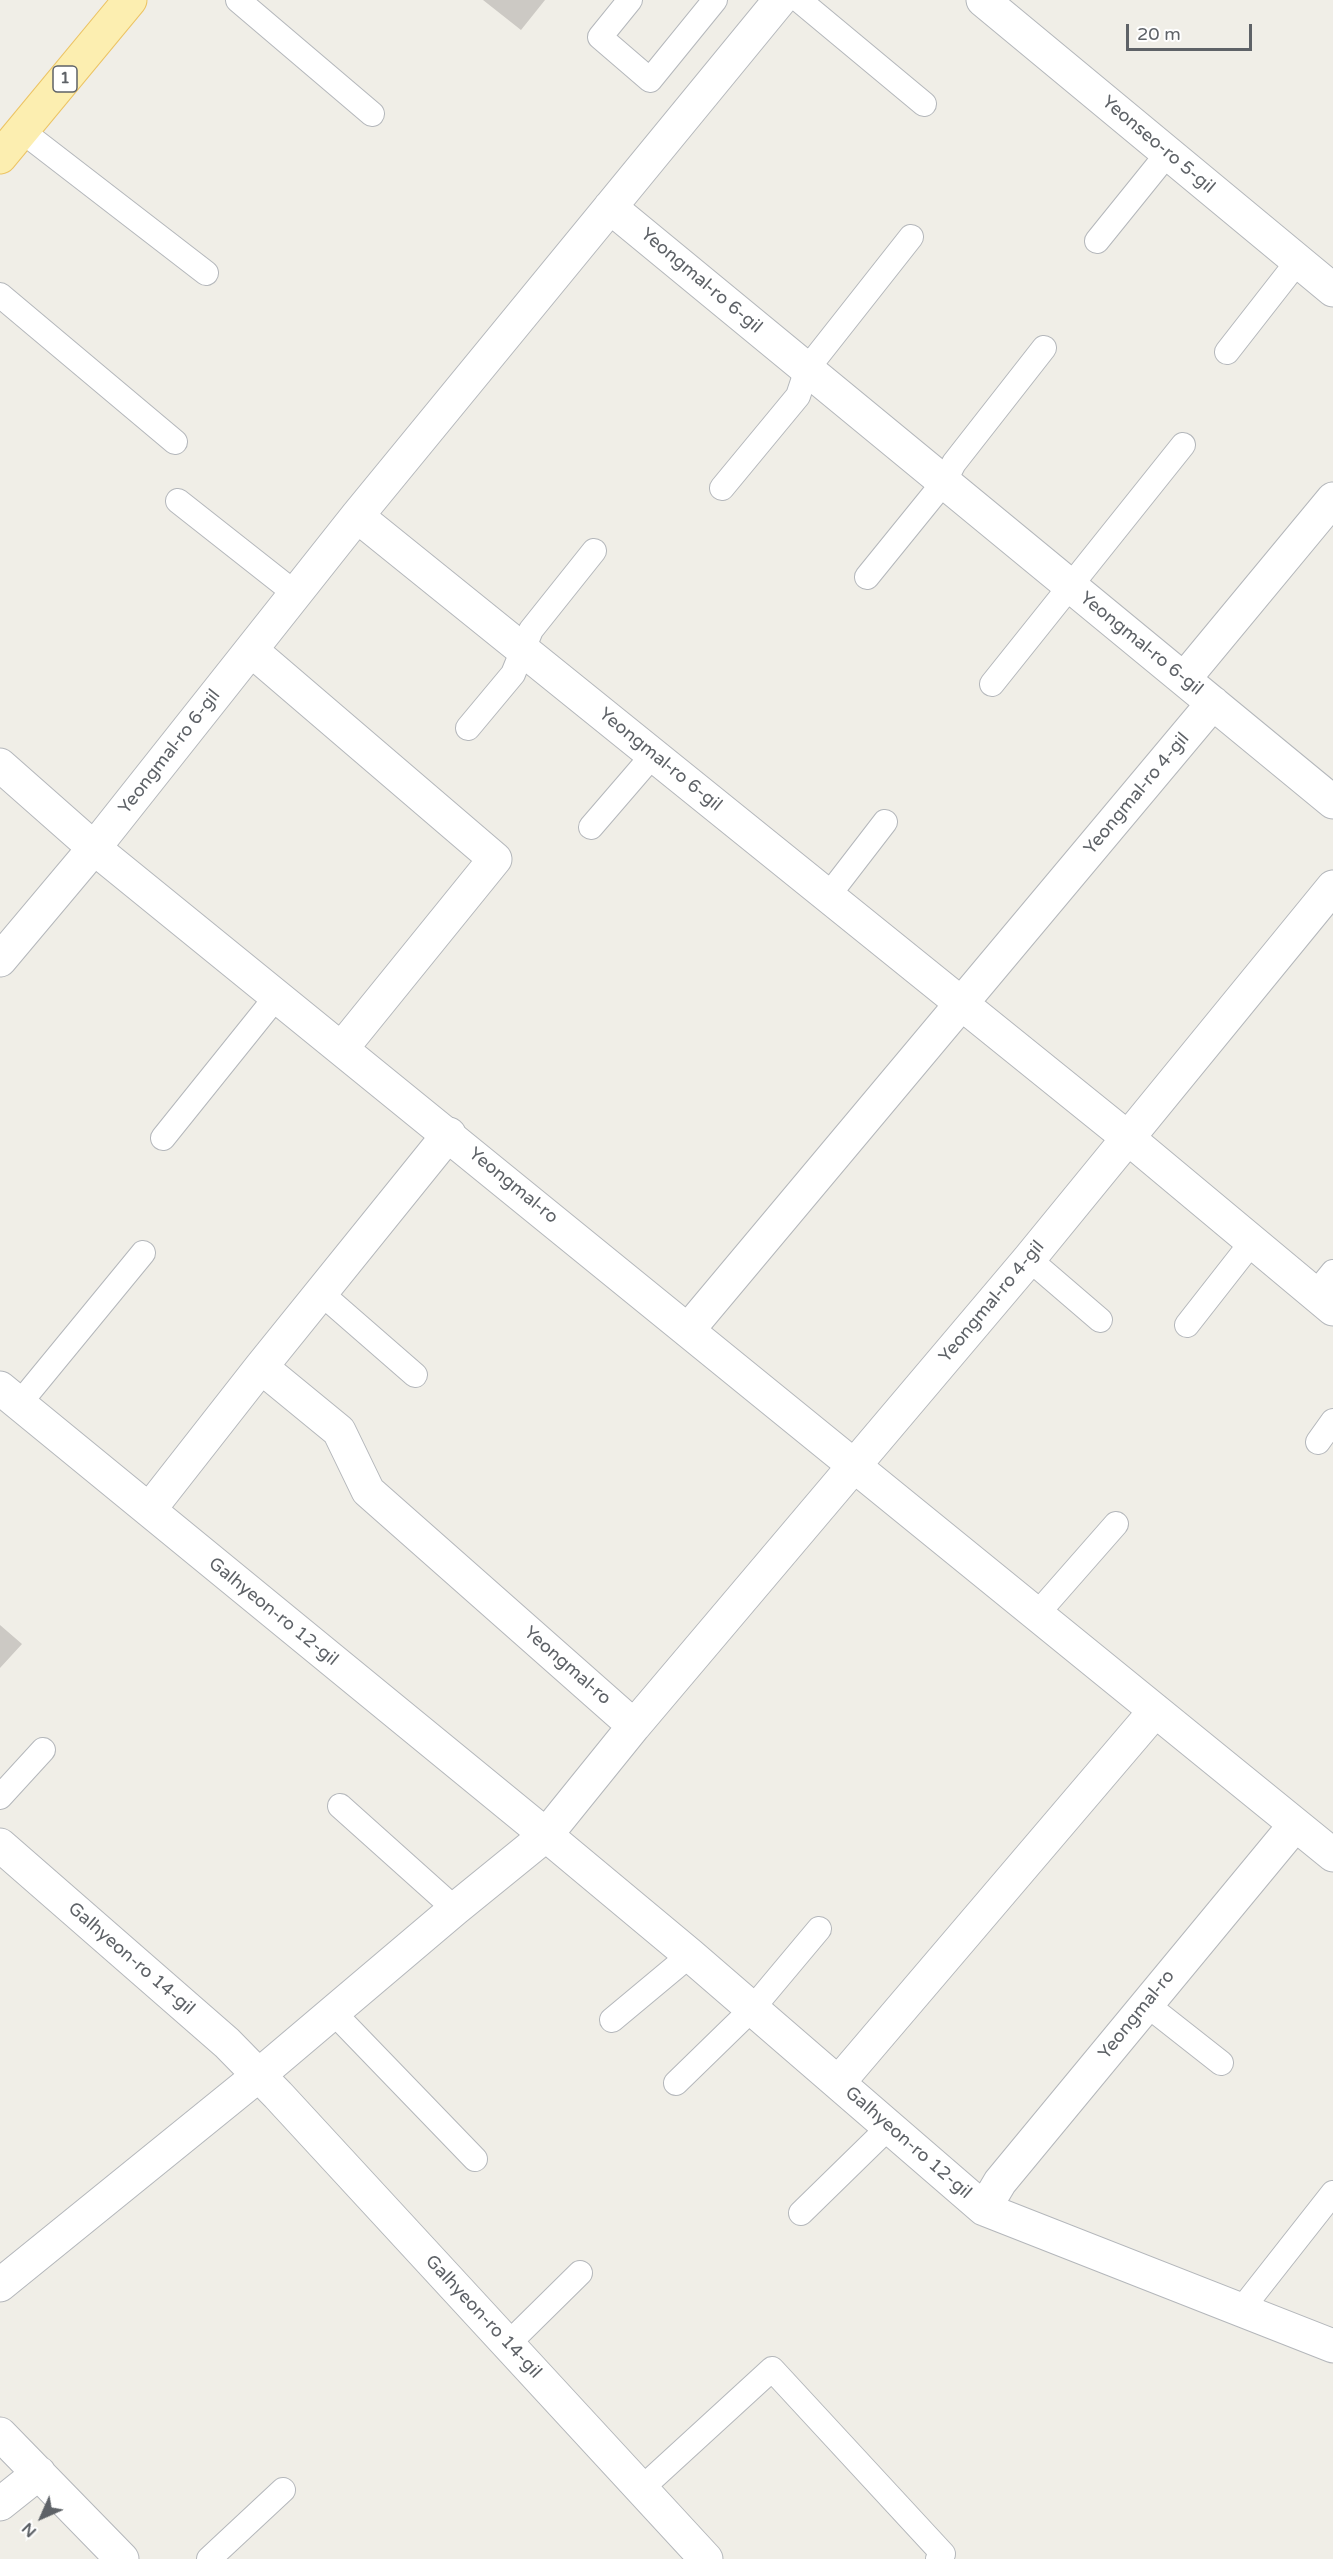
<!DOCTYPE html>
<html>
<head>
<meta charset="utf-8">
<style>
	body { margin:0 }
	#map { position:relative; width:1333px; height:2559px; overflow:hidden; background:#f0eee7; font-family:"Varela Round",sans-serif }
	canvas { display:block }
	.north { position:absolute; left:12px; top:2487px; width:60px; height:60px; -webkit-text-stroke:4px #fff; paint-order:stroke; rotate:225deg; font-size:16px; font-weight:700; line-height:24px; text-align:center; color:#5e6267 }
	.north::after { content:''; display:block; margin:auto; width:21px; height:27px; background:#5e6267; clip-path:polygon(50% 0,100% 100%,50% 72%,0 100%) }
	.scale { position:absolute; left:1126px; top:24px; width:126px; height:27px; box-sizing:border-box; border:3px solid #5e6267; border-top:0; padding-left:8px; font-size:18px; line-height:21px; white-space:nowrap; color:#5e6267; -webkit-text-stroke:4px #fff; paint-order:stroke }
</style>
</head>
<body>
<div id="map">
<canvas width="1333" height="2559"></canvas>
<div class="north">N</div>
<div class="scale">20 m</div>
</div>
<script>
const ctx = document.querySelector('canvas').getContext('2d');
ctx.lineJoin = 'round';
function fill(path, color) {
  ctx.fillStyle = color;
  ctx.fill(path, 'evenodd');
}
function shape(rows) {
  const path = new Path2D();
  for (const r of rows) {
    path.moveTo(r[0], r[1]);
    for (let i = 2; i < r.length; i += 2) path.lineTo(r[i], r[i + 1]);
  }
  return path;
}
function trace(path, color, width, dash) {
  ctx.strokeStyle = color;
  ctx.lineWidth = width;
  ctx.lineCap = dash ? 'butt' : 'round';
  ctx.setLineDash(dash || []);
  ctx.stroke(path);
}
function drawText(font, color, halo, rows, align = 'center') {
  ctx.font = font + ' "Varela Round",sans-serif';
  ctx.lineWidth = 4.5;
  ctx.setLineDash([]);
  ctx.textBaseline = 'middle';
  ctx.strokeStyle = halo;
  ctx.fillStyle = color;
  for (const [text, x, y, turn = 0] of rows) {
    ctx.save();
    ctx.translate(x, y);
    ctx.rotate((+turn || 0) * Math.PI / 180);
    ctx.textAlign = isNaN(turn) ? turn : align;
    if (halo) ctx.strokeText(text, 0, 0);
    ctx.fillText(text, 0, 0);
    ctx.restore();
  }
}
fill(shape([
	[483,0,545,0,521,30],
	[0,1625,22,1644,0,1668]
]), '#ccc9c4');
const service = shape([
	[238,0,372,114],
	[630,0,600,37,650,80,715,0],
	[799,0,924,104],
	[22,131,206,273],
	[1097,241,1168,153],
	[0,295,175,442],
	[1227,352,1298,261],
	[722,488,798,396,807,369,911,237],
	[178,501,296,594],
	[867,577,944,482,954,463,1044,348],
	[992,684,1183,445],
	[468,728,513,674,531,630,594,551],
	[591,827,653,755],
	[828,896,885,822],
	[163,1138,277,996],
	[1029,1259,1100,1320],
	[322,1294,415,1375],
	[1315,1294,1333,1272],
	[1187,1325,1252,1242],
	[19,1404,143,1253],
	[1318,1442,1333,1421],
	[1037,1614,1116,1524],
	[0,1797,43,1750],
	[340,1806,455,1909],
	[1146,2004,1221,2063],
	[334,2013,475,2159],
	[612,2020,690,1955],
	[676,2083,752,2009,819,1929],
	[801,2213,889,2127],
	[1241,2310,1333,2193],
	[508,2344,580,2273],
	[641,2489,772,2369,943,2554,938,2559],
	[209,2559,283,2490]
]);
const minor = shape([
	[983,0,1333,290],
	[610,207,1333,802],
	[357,516,1128,1138,1333,1309],
	[251,650,495,859,342,1048],
	[1184,679,1333,499],
	[0,960,94,848,357,516,780,0],
	[688,1330,1213,703],
	[261,1367,339,1431,368,1491,634,1726],
	[0,1388,546,1835,690,1955,984,2209,1333,2346],
	[149,1510,261,1367,449,1134],
	[0,1845,227,2043,278,2095,706,2559],
	[838,2083,1155,1711],
	[984,2209,1000,2182,1295,1825],
	[0,2285,259,2075,455,1909,546,1835,634,1726,1029,1259,1333,887],
	[0,2434,122,2559],
	[0,2504,39,2473]
]);
const tertiary = shape([
	[0,765,94,848,1333,1855]
]);
const primary = shape([
	[0,157,130,0]
]);
trace(service, '#b4b7bb', 26);
trace(minor, '#b4b7bb', 35);
trace(tertiary, '#b4b7bb', 35);
trace(primary, '#ecc464', 35);
trace(service, '#fff', 24);
trace(minor, '#fff', 33);
trace(tertiary, '#fff', 33);
trace(primary, '#fceeb0', 33);
for (const [x, y, w] of [
	[65,79,24]
]) {
  const box = new Path2D();
  box.roundRect(x - w / 2, y - 13, w, 26, 4.5);
  ctx.fillStyle = '#fff';
  ctx.fill(box);
  trace(box, '#5e6267', 1.5);
}
drawText('bold 16px', '#5e6267', null, [
	["1",65,79]
]);
drawText('18px', '#5e6267', '#fff', [
	["Yeonseo-ro 5-gil",1158,145,40],
	["Yeongmal-ro 6-gil",701,281,40],
	["Yeongmal-ro 6-gil",1141,644,39],
	["Yeongmal-ro 6-gil",170,752,-52],
	["Yeongmal-ro 6-gil",660,760,39],
	["Yeongmal-ro 4-gil",1137,794,-50],
	["Yeongmal-ro",513,1186,39],
	["Yeongmal-ro 4-gil",992,1302,-50],
	["Galhyeon-ro 12-gil",273,1612,39],
	["Yeongmal-ro",567,1666,41],
	["Galhyeon-ro 14-gil",131,1959,41],
	["Yeongmal-ro",1137,2015,-51],
	["Galhyeon-ro 12-gil",908,2143,41],
	["Galhyeon-ro 14-gil",483,2317,47]
]);
</script>
</body>
</html>
